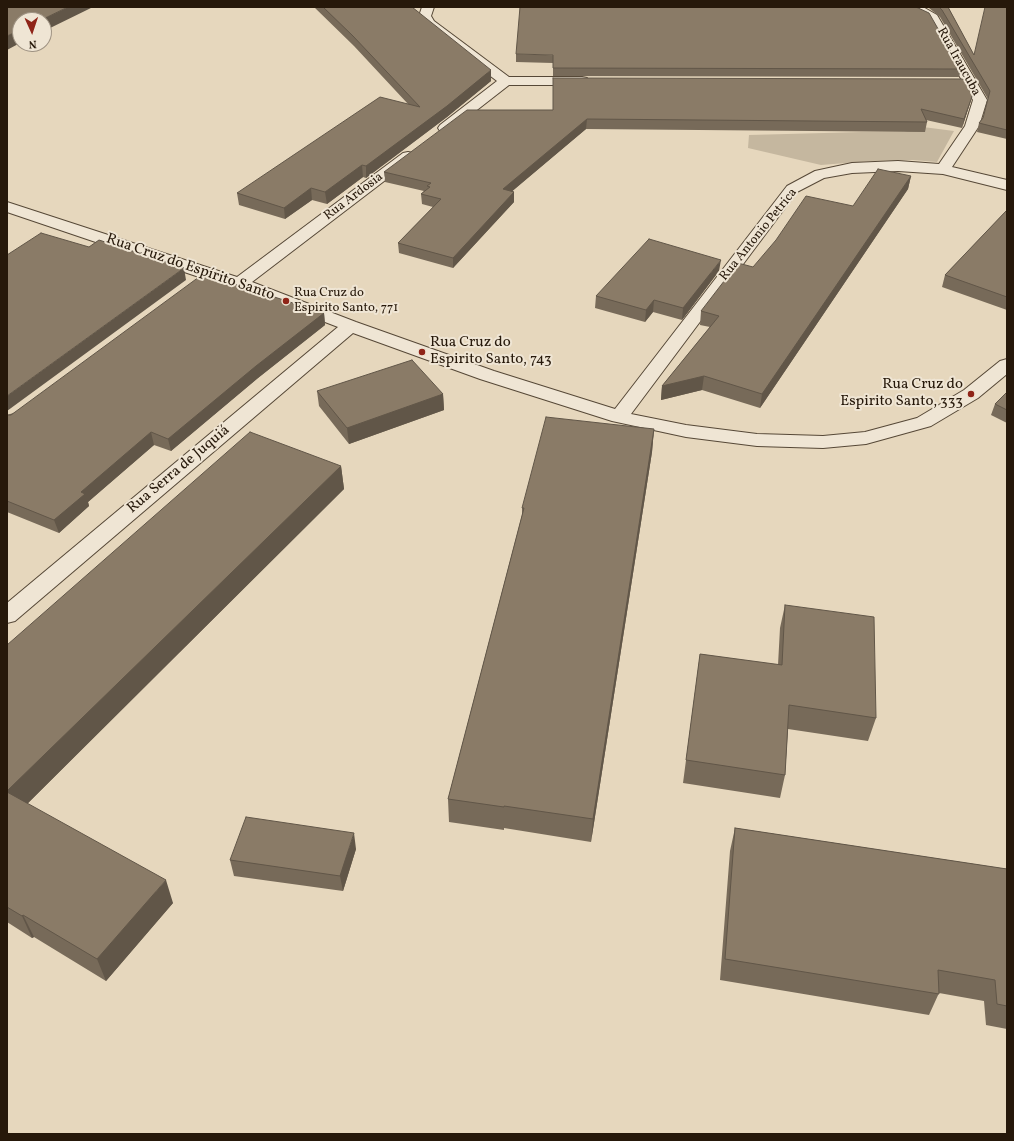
<!DOCTYPE html>
<html>
<head>
<meta charset="utf-8">
<style>
	body { margin:0 }
	#map { position:relative; width:1014px; height:1141px; overflow:hidden; background:#e6d7bd; font-family:Vollkorn,serif }
	canvas { display:block }
	.frame { position:absolute; inset:0; border:8px solid #26180a; pointer-events:none }
	.north { position:absolute; left:12px; top:12px; width:40px; height:40px; box-sizing:border-box; background:#efe5d4; border:1px solid #9f9383; border-radius:50%; rotate:177deg; font-size:11px; font-weight:700; line-height:16px; text-align:center; color:#26180a }
	.north::after { content:''; display:block; margin:auto; width:14px; height:18px; background:#8f2418; clip-path:polygon(50% 0,100% 100%,50% 72%,0 100%) }
</style>
</head>
<body>
<div id="map">
<canvas width="1014" height="1141"></canvas>
<div class="frame"></div>
<div class="north">N</div>
</div>
<script>
const ctx = document.querySelector('canvas').getContext('2d');
ctx.lineJoin = 'round';
function fill(path, color) {
  ctx.fillStyle = color;
  ctx.fill(path, 'evenodd');
}
function shape(rows) {
  const path = new Path2D();
  for (const r of rows) {
    path.moveTo(r[0], r[1]);
    for (let i = 2; i < r.length; i += 2) path.lineTo(r[i], r[i + 1]);
  }
  return path;
}
function trace(path, color, width, dash) {
  ctx.strokeStyle = color;
  ctx.lineWidth = width;
  ctx.lineCap = dash ? 'butt' : 'round';
  ctx.setLineDash(dash || []);
  ctx.stroke(path);
}
function drawText(font, color, halo, rows, align = 'center') {
  ctx.font = font + ' Vollkorn,serif';
  ctx.lineWidth = 4;
  ctx.setLineDash([]);
  ctx.textBaseline = 'middle';
  ctx.strokeStyle = halo;
  ctx.fillStyle = color;
  for (const [text, x, y, turn = 0] of rows) {
    ctx.save();
    ctx.translate(x, y);
    ctx.rotate((+turn || 0) * Math.PI / 180);
    ctx.textAlign = isNaN(turn) ? turn : align;
    if (halo) ctx.strokeText(text, 0, 0);
    ctx.fillText(text, 0, 0);
    ctx.restore();
  }
}
fill(shape([
	[923,127,954,131,937,162,913,160,871,161,821,165,748,148,749,135,862,132,904,132]
]), '#c5b79f');
const minor = shape([
	[422,7,434,7,431,16,434,21,509,77,582,77,587,78,589,81,587,84,582,85,509,85,450,131,445,132,440,131,438,128,440,125,497,81,425,26,419,16,422,7],
	[906,7,923,7,937,15,987,100,979,126,952,167,1007,180,1007,190,943,174,898,171,852,173,824,178,797,192,631,414,686,425,757,434,823,436,865,432,917,418,964,390,1000,361,1007,359,1007,374,978,398,931,426,866,444,823,448,757,446,686,437,612,421,480,379,353,333,15,621,7,623,7,603,338,327,234,287,202,278,7,212,7,202,237,277,403,153,408,152,413,153,415,156,413,159,252,282,356,322,494,371,615,409,787,186,815,171,852,163,898,161,939,164,965,126,973,100,928,20,908,10,906,7]
]);
trace(minor, '#564837', 2);
fill(minor, '#efe5d4');
fill(shape([
	[314,7,412,7,491,81,447,117,366,178,363,177,327,204,312,200,285,219,239,205,237,193,408,104,354,46],
	[927,7,948,7,974,55,1007,7,1007,139,977,132,979,123,983,118,988,99,940,17,929,8],
	[516,54,961,69,959,77,553,76,553,63,516,62],
	[971,100,962,128,926,120,927,122,925,132,586,129,512,191,514,192,514,202,453,268,399,253,398,243,433,207,422,204,421,194,424,191,385,182,384,172,552,110],
	[911,176,908,189,760,408,702,390,661,400,662,386,710,327,700,325,701,311,753,267,853,206],
	[1007,210,1007,310,942,287,945,275],
	[719,271,682,320,653,312,645,322,595,308,596,296],
	[324,313,325,325,258,378,171,451,154,445,88,502,89,506,59,533,7,512,7,415],
	[317,391,443,394,444,410,349,444,319,406],
	[1007,392,1007,423,991,415,995,404],
	[654,429,652,452,591,842,504,828,504,830,449,822,448,799,522,515,522,508],
	[341,466,344,489,27,804,173,903,106,981,34,937,32,938,7,922,7,645],
	[785,605,876,718,868,741,788,729,785,775,780,798,683,783,700,654,778,665,780,628],
	[735,828,1007,869,1007,1029,986,1025,984,1001,939,993,929,1015,720,980,730,851],
	[356,849,343,891,234,876,230,860]
]), '#776a59');
fill(shape([
	[68,7,93,7,44,31,44,20,41,20],
	[20,30,20,43,7,50,7,36],
	[491,70,491,81,447,117,366,178,366,166],
	[974,91,971,100,962,128,964,119],
	[587,119,586,129,503,199,503,189],
	[362,165,363,177,327,204,325,192],
	[911,176,908,189,760,408,762,394],
	[311,188,312,200,285,219,284,208],
	[514,192,514,202,453,268,453,258],
	[721,260,719,271,682,320,683,308],
	[184,268,186,280,7,411,7,396],
	[654,300,653,312,645,322,646,310],
	[324,313,325,325,258,378,171,451,168,439,256,366],
	[704,376,702,390,661,400,662,386],
	[443,394,444,410,349,444,347,428],
	[654,429,652,452,591,842,593,819],
	[151,432,154,445,88,502,89,506,59,533,54,520,81,492],
	[341,466,344,489,16,815,7,794,7,791],
	[354,833,356,849,343,891,340,876],
	[166,880,173,903,106,981,97,959],
	[23,915,34,937,32,938,22,916]
]), '#615648');
const building = shape([
	[7,7,68,7,41,20,20,20,20,30,7,36,7,7],
	[323,7,412,7,491,70,447,106,366,166,362,165,325,192,311,188,284,208,237,193,380,97,420,107,353,36,323,7],
	[520,7,916,7,929,13,961,69,553,68,553,55,516,54,520,7],
	[939,7,948,7,974,55,985,7,1007,7,1007,130,979,123,983,118,990,91,942,10,939,7],
	[553,78,967,79,974,91,964,119,921,109,927,122,587,119,503,189,514,192,453,258,398,243,441,199,421,194,430,187,427,186,431,183,384,172,467,110,553,110,553,78],
	[878,169,911,176,762,394,704,376,662,386,719,316,701,311,738,263,753,267,776,240,806,196,853,206,878,169],
	[1007,210,1007,297,945,275,1007,210],
	[41,233,89,247,99,240,184,268,7,396,7,255,41,233],
	[649,239,721,260,683,308,654,300,646,310,596,296,649,239],
	[203,274,324,313,256,366,168,439,151,432,81,492,85,494,54,520,7,501,7,415,11,415,203,274],
	[412,360,443,394,347,428,317,391,412,360],
	[1007,392,1007,410,995,404,1007,392],
	[546,417,654,429,593,819,504,806,504,807,448,799,524,508,522,508,546,417],
	[250,432,341,466,7,791,7,645,250,432],
	[785,605,874,617,876,718,789,705,785,775,686,760,700,654,782,665,785,605],
	[7,792,166,880,97,959,23,915,22,916,7,907,7,792],
	[246,817,354,833,340,876,230,860,246,817],
	[735,828,1007,869,1007,1006,997,1004,995,980,938,970,939,994,725,959,735,828]
]);
fill(building, '#8a7b67');
trace(building, '#615648', 1);
for (const [x, y, r, color] of [
	[286,301,4,"#8f2418"],
	[422,352,4,"#8f2418"],
	[971,394,4,"#8f2418"]
]) {
  const dot = new Path2D();
  dot.arc(x, y, r, 0, 2 * Math.PI);
  ctx.fillStyle = color;
  ctx.fill(dot);
  trace(dot, '#efe5d4', 1.5);
}
drawText('13px', '#26180a', '#efe5d4', [
	["Rua Iraucuba",958,62,61],
	["Rua Ardosia",354,197,-37],
	["Rua Antonio Petrica",759,235,-51]
]);
drawText('13px', '#26180a', '#efe5d4', [
	["Rua Cruz do",294,294],
	["Espirito Santo, 771",294,309]
], 'left');
drawText('15px', '#26180a', '#efe5d4', [
	["Rua Cruz do Espírito Santo",190,268,19],
	["Rua Serra de Juquiá",179,470,-40]
]);
drawText('15px', '#26180a', '#efe5d4', [
	["Rua Cruz do",430,343],
	["Espirito Santo, 743",430,360],
	["Rua Cruz do",963,385,"right"],
	["Espirito Santo, 333",963,402,"right"]
], 'left');
</script>
</body>
</html>
